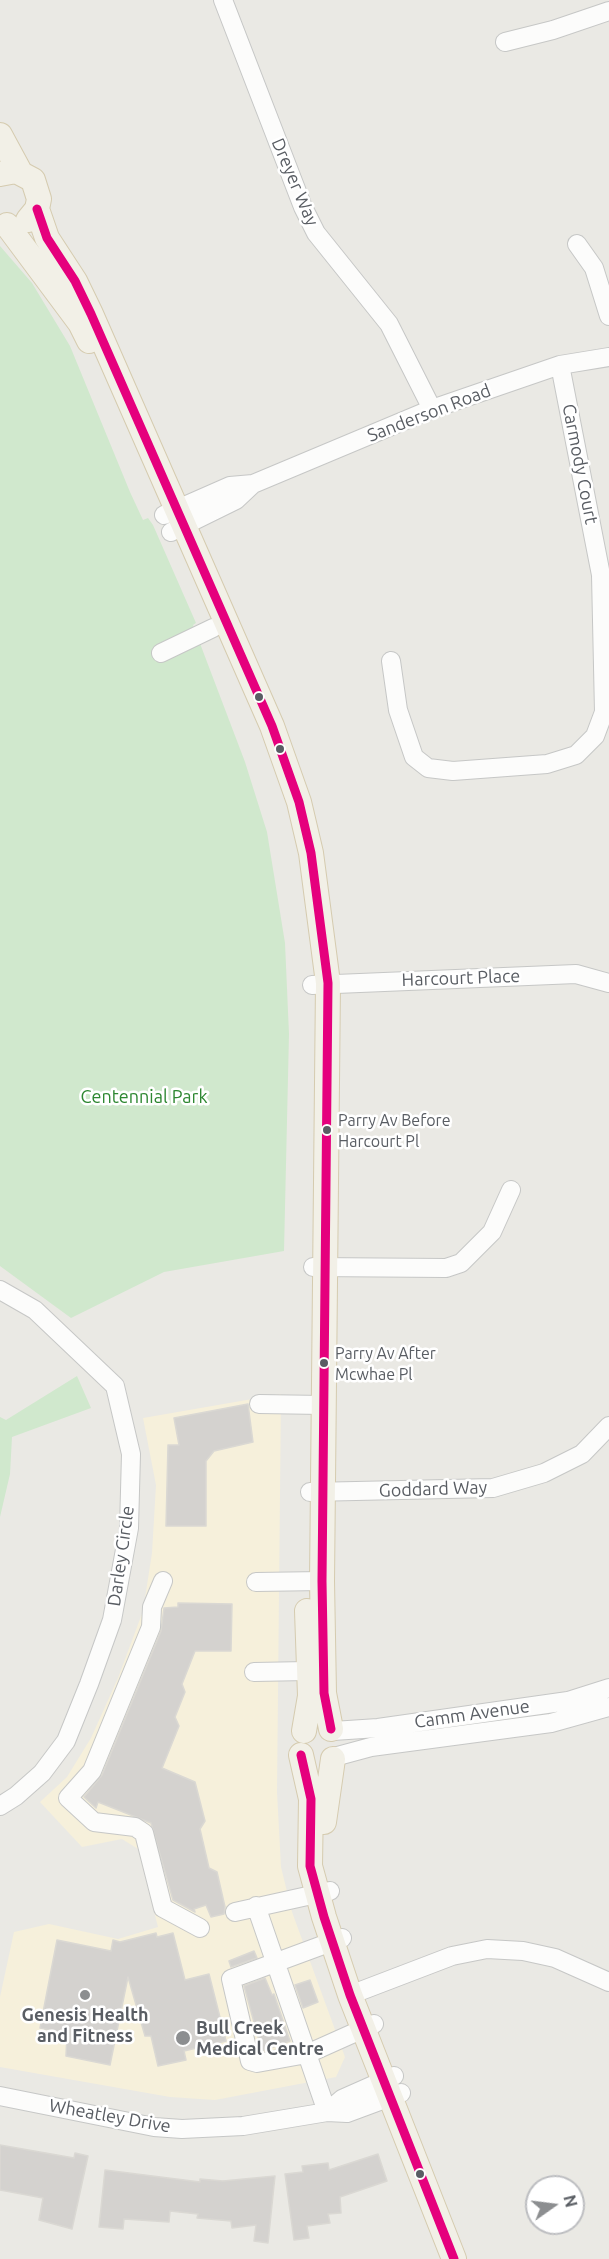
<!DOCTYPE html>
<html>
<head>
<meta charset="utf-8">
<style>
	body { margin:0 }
	#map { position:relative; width:609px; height:2259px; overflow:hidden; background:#eae9e4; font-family:Ubuntu,sans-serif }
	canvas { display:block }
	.north { position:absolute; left:525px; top:2175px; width:60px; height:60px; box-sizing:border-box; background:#fff; border:2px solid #bdbec1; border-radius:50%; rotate:76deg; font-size:16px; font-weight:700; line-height:24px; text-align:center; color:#595d63 }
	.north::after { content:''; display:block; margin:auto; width:21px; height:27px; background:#8c8e90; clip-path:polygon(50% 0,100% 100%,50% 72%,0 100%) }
</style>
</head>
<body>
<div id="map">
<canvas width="609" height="2259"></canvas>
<div class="north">N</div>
</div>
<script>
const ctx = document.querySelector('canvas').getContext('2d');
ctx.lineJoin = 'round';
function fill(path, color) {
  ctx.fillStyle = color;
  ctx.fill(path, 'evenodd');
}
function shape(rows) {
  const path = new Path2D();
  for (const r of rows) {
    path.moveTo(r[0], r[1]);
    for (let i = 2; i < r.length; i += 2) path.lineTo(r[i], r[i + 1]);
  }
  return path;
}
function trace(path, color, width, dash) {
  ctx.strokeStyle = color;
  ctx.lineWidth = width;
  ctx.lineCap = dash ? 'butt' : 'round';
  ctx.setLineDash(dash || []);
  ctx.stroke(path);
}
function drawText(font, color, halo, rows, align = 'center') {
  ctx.font = font + ' Ubuntu,sans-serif';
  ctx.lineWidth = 5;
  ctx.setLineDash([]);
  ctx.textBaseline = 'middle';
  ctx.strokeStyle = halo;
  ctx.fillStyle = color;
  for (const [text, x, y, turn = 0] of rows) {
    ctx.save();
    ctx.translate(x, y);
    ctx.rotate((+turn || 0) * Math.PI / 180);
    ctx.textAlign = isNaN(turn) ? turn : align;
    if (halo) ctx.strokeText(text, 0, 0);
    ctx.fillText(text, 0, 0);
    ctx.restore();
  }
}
fill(shape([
	[281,1394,277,1792,281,1867,292,1912,345,2057,336,2077,215,2100,170,2097,0,2067,0,1997,14,1932,49,1924,118,1939,158,1927,138,1849,122,1839,82,1847,40,1802,67,1777,91,1738,118,1678,143,1611,152,1553,156,1485,143,1418]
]), '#f6f0db');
fill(shape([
	[0,246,32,283,70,346,130,492,143,520,148,518,153,525,196,623,193,625,245,762,267,832,285,943,289,1034,284,1251,164,1272,71,1318,0,1266],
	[77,1376,91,1408,12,1437,10,1474,0,1517,0,1417,6,1420]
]), '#d0e8cd');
const building = shape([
	[248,1404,253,1442,214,1451,206,1461,206,1526,166,1526,168,1445,179,1445,174,1418,248,1404],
	[178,1603,232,1604,231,1651,195,1651,182,1684,185,1692,175,1717,179,1726,162,1768,195,1782,205,1821,200,1829,209,1868,217,1872,225,1907,224,1914,211,1917,206,1905,194,1909,195,1912,173,1900,151,1823,98,1802,96,1808,84,1797,102,1775,161,1631,164,1608,178,1607,178,1603],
	[156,1933,157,1937,173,1933,185,1980,209,1974,226,2041,184,2051,186,2060,158,2066,151,2036,145,2036,128,1977,110,2065,66,2056,67,2034,40,2028,57,1940,111,1951,113,1940,120,1942,156,1933],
	[254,1951,257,1958,231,1967,229,1961,254,1951],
	[265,1978,272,1995,274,1994,290,2041,262,2051,244,1986,265,1978],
	[310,1980,318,2002,303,2008,295,1985,310,1980],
	[0,2145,74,2158,75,2153,88,2156,72,2229,39,2220,43,2198,0,2190,0,2145],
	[378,2154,387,2181,340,2197,341,2213,328,2214,330,2223,307,2226,309,2238,294,2240,285,2174,303,2172,302,2166,328,2163,329,2170,378,2154],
	[105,2170,200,2182,200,2179,223,2181,275,2176,268,2243,254,2241,256,2225,232,2228,231,2221,197,2218,198,2214,170,2211,169,2222,124,2219,123,2229,99,2227,105,2170]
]);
fill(building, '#d4d2cf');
trace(building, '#dad8d3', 1.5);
const minor = shape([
	[223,0,303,207,316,233,389,324,432,409],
	[505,42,553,30,609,11],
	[577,244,594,268,609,316],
	[164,515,230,486,253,484,432,409,560,365,609,357],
	[171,532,236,500,253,484],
	[161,653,213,628],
	[391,661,398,710,414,757,428,768,453,771,547,764,576,755,595,736,604,712,601,575,560,365],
	[312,985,576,974,609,983],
	[313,1267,446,1268,461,1263,492,1232,511,1190],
	[0,1290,35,1310,115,1386,131,1454,129,1528,112,1620,89,1684,66,1741,42,1773,16,1796,0,1806],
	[259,1404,323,1405],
	[310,1492,493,1488,544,1473,582,1454,609,1426],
	[163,1581,152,1607,151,1627,92,1771,68,1798,94,1822,135,1827,144,1833,163,1908,200,1928],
	[256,1582,322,1581],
	[254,1672,307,1671],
	[333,1731,378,1728,568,1701,609,1688],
	[334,1757,371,1747,551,1723,609,1707],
	[256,1906,327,2112],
	[235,1912,330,1891],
	[342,1938,231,1979,250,2061,257,2063,307,2054,374,2024],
	[350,1995,452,1956,487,1949,523,1951,555,1958,609,1982],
	[0,2096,154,2127,182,2129,243,2126,327,2112,347,2113,401,2093],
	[327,2112,342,2099,394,2076]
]);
const major = shape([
	[0,135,20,172],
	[0,174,16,171,33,180,39,199,37,209,28,220],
	[37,209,47,238,75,281,91,314,272,726,299,802,311,853,328,983,322,1581,324,1693,331,1729],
	[7,225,80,323,89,341],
	[304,1731,310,1696,307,1611],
	[301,1755,311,1799,310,1866,324,1917,350,1995,454,2259],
	[324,1822,333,1759]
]);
trace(minor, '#c6c7c6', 20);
trace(major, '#d5cbaf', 26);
trace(minor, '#fcfcfb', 18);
trace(major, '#f2f0e7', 24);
trace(shape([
	[37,209,47,238,75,281,91,314,272,726,299,802,311,853,328,983,322,1581,324,1693,331,1729],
	[301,1755,311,1799,310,1866,324,1917,350,1995,454,2259]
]), '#e5007d', 9);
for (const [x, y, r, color] of [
	[259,697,5,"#595d63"],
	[280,749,5,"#595d63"],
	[327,1130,5,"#595d63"],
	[324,1363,5,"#595d63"],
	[85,1995,6,"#8c8e90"],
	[183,2038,8,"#8c8e90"],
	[420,2174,5,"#595d63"]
]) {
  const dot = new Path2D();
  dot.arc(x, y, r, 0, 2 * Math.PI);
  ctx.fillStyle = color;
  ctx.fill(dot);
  trace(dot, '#fff', 2);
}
drawText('16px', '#595d63', '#fff', [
	["Parry Av Before",338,1121],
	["Harcourt Pl",338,1142],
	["Parry Av After",335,1354],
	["Mcwhae Pl",335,1375]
], 'left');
drawText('18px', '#595d63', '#fff', [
	["Dreyer Way",295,182,67],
	["Sanderson Road",429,413,-21],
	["Carmody Court",580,464,79],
	["Harcourt Place",461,978,-2],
	["Goddard Way",433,1489,-2],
	["Darley Circle",121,1556,-82],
	["Camm Avenue",472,1714,-8],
	["Wheatley Drive",110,2116,10]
]);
drawText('18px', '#2d8731', '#fff', [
	["Centennial Park",144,1097]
]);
drawText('bold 18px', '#595d63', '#fff', [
	["Genesis Health",85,2015],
	["and Fitness",85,2036],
	["Bull Creek",196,2028,"left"],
	["Medical Centre",196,2049,"left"]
]);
</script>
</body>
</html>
